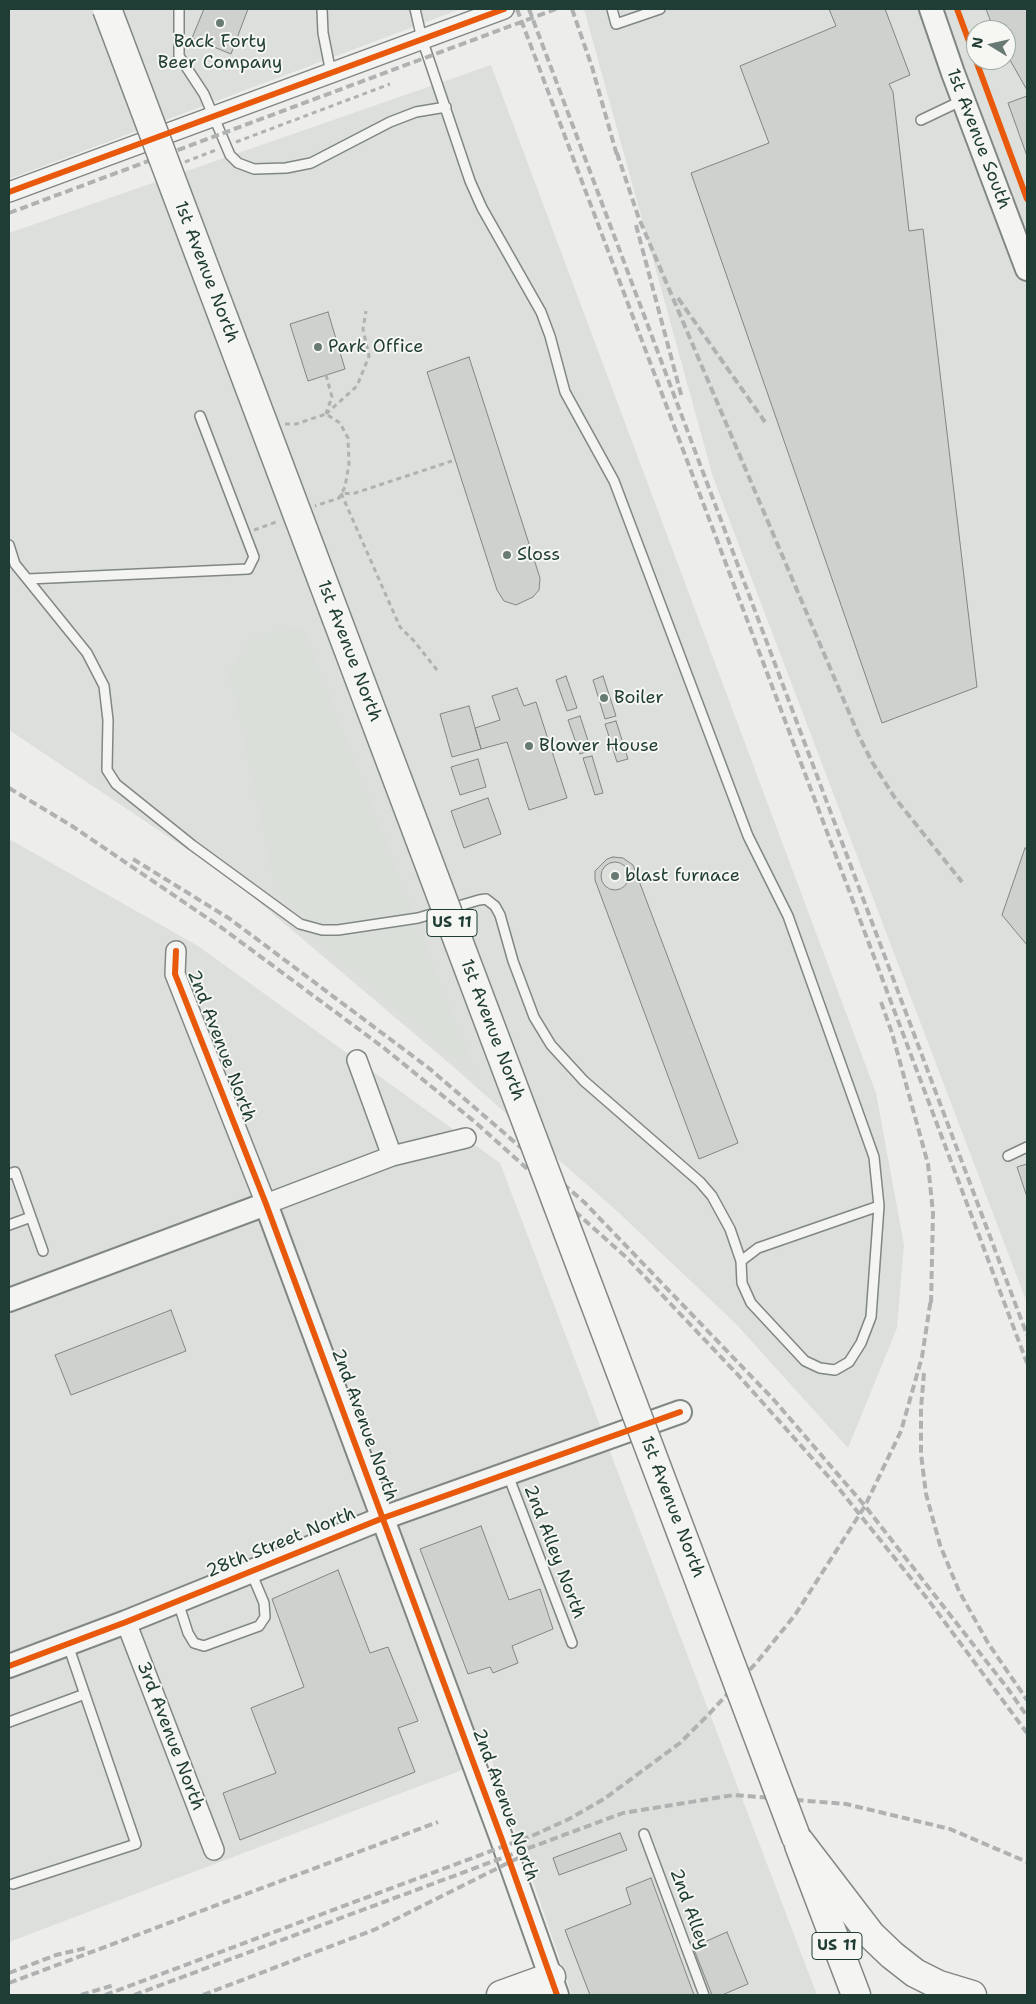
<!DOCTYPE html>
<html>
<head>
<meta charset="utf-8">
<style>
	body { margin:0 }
	#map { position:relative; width:1036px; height:2004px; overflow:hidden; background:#edeeeb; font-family:"Shantell Sans",sans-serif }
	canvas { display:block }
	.frame { position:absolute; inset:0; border:10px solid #1f3d34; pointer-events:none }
	.north { position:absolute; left:966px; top:20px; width:50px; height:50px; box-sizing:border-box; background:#f6f6f2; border:1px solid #a0aca6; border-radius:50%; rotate:279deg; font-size:14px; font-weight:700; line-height:20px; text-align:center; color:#1f3d34 }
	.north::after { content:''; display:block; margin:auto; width:18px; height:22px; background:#677b74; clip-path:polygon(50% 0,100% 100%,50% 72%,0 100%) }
</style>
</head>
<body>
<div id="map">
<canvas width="1036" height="2004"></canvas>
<div class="frame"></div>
<div class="north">N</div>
</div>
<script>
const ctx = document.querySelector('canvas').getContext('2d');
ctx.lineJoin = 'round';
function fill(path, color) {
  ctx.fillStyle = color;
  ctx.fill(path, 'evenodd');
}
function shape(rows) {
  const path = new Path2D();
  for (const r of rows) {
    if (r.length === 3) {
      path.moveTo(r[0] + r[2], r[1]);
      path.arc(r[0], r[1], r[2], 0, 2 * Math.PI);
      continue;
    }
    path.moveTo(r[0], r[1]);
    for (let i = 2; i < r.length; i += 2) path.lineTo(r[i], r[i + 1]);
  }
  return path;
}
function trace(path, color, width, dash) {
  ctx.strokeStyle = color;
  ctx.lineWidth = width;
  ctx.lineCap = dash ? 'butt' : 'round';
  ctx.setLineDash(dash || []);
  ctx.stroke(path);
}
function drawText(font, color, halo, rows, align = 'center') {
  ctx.font = font + ' "Shantell Sans",sans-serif';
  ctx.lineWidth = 4;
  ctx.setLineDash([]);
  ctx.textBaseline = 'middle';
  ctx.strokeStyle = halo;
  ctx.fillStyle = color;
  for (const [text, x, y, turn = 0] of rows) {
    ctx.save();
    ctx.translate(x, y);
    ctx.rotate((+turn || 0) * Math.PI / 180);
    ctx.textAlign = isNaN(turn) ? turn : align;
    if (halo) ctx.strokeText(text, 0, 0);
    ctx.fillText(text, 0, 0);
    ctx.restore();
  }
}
fill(shape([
	[9,9,461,9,9,179],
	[584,9,1027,9,1027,1303,713,477],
	[976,30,1006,30,1006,60,976,60],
	[491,65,876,1093,904,1245,897,1328,848,1448,736,1324,619,1213,450,1064,233,880,9,730,9,233],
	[9,839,198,946,500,1163,817,1995,572,1995,491,1759,9,1942]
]), '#dcdfdb');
fill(shape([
	[303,627,476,1076,327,950,276,889,229,672,252,636]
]), '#dadfda');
const building = shape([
	[204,9,248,9,231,54,192,38,204,9],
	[829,9,885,9,910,75,889,84,893,92,909,231,923,229,977,687,882,723,691,173,769,143,740,66,836,26,829,9],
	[986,9,1027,9,1027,90,1006,53,1006,30,994,30,986,9],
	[1027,96,1027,156,1008,103,1027,96],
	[328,312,345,369,308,381,290,324,328,312],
	[469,357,540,578,539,590,533,597,516,605,504,601,497,590,427,372,469,357],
	[566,676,577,708,567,711,556,680,566,676],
	[603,676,616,716,605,719,593,680,603,676],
	[517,688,524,706,536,702,567,798,529,810,507,742,481,749,475,728,500,720,492,696,517,688],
	[469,706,481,749,452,757,440,714,469,706],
	[580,716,591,750,580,754,568,720,580,716],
	[616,721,628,759,617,762,605,724,616,721],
	[592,756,603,793,595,795,583,758,592,756],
	[478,759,486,787,460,795,451,767,478,759],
	[488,798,501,834,464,848,451,811,488,798],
	[1025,848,1027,849,1027,945,1002,915,1025,848],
	[613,857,623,858,633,865,738,1143,699,1159,595,880,595,871,607,859,613,857],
	[615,876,14],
	[1027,1164,1027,1197,1017,1167,1027,1164],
	[171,1310,186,1351,71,1395,55,1355,171,1310],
	[481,1526,509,1600,540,1589,553,1629,512,1646,518,1663,493,1673,490,1667,468,1674,420,1549,481,1526],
	[338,1570,370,1653,388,1647,418,1721,398,1728,415,1772,240,1840,223,1793,276,1773,251,1708,304,1687,272,1599,338,1570],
	[620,1833,627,1850,559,1875,553,1858,620,1833],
	[651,1878,694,1995,590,1995,565,1930,631,1904,626,1888,651,1878],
	[727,1932,748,1984,722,1995,712,1995,693,1947,727,1932]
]);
fill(building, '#cfd1cf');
trace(building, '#818784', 1);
const service = shape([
	[179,9,179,56,204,94,230,155,238,163,254,169,286,168,311,163,390,122,416,112,446,107],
	[322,9,323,33,331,73],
	[415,9,422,39,470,181,482,208,541,312,550,336,565,392,614,481,748,836,788,916,874,1157,879,1206,871,1317,861,1343,849,1362,835,1370,820,1368,805,1361,751,1303,742,1283,741,1261,758,1248,879,1206],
	[612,9,616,24,660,9],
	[921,120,963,100],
	[9,545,15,564,87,653,104,686,108,720,107,770,116,784,192,845,300,924,322,930,338,930,418,918,479,900,486,899,495,906,500,915,513,961,534,1017,551,1045,584,1081,700,1182,712,1196,730,1229,741,1261],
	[28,579,248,569,254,557,200,416],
	[1008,1156,1027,1147],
	[9,1174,15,1172,43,1251],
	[9,1225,31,1217],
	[508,1475,572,1643],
	[178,1602,188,1633,194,1643,204,1646,259,1626,265,1617,264,1603,251,1572],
	[9,1722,85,1694],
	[644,1834,704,1995],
	[13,1884,136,1844,68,1645]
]);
const minor = shape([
	[9,192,504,9],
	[176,951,175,974,266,1204,392,1156,466,1138],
	[357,1060,392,1156],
	[126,1622,214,1850]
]);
const tertiary = shape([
	[931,9,953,73,1027,269],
	[9,1300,266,1204,501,1837,557,1995],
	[9,1666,126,1622,383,1518,680,1412]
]);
const primary = shape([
	[799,1845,856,1995]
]);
const motorway = shape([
	[796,1837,871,1935,892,1955,915,1973,939,1985,972,1995],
	[501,1995,551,1977]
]);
trace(service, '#818784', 12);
trace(minor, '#818784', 22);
trace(tertiary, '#818784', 26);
trace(primary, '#818784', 31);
trace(motorway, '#818784', 31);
trace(shape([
	[236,142,390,84],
	[185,162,216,150],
	[326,375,332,397,326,413],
	[326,414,357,386,369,356,363,329,366,311],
	[285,424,296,424,326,414,340,423,348,438,349,464,345,487,339,498,315,506],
	[254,530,279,521],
	[437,670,414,641,400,627,341,493,352,494,452,461]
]), '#afb2b0', 3, [5, 4]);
trace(service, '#f4f4f2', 9);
trace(minor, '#f4f4f2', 19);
trace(tertiary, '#f4f4f2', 22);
trace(primary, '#f4f4f2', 28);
trace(motorway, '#f4f4f2', 28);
trace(shape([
	[517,9,1027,1363],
	[529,9,1027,1335],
	[572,9,592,67,618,159],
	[617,153,638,216,859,736,872,762,895,798,962,882],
	[9,213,556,9],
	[636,225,682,398],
	[678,298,765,422],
	[9,788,72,826,222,928,384,1048,475,1122,628,1259,739,1376,836,1485,926,1597,1027,1733],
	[133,859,230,919,430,1069,584,1202,774,1400,865,1506,1008,1689,1027,1716],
	[881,1002,892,1033,928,1164,933,1213,931,1304],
	[924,1373,921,1408,921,1454,926,1494,940,1545,959,1591,988,1643,1027,1700],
	[9,1973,56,1955,86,1948],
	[9,1983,438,1822],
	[81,1995,114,1985],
	[105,1995,534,1835,569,1819,604,1799,680,1743,708,1715,757,1662,795,1615,865,1506,901,1431,922,1357,931,1298],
	[134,1995,623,1813,734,1795,846,1804,950,1829,1027,1862],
	[203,1995,376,1929,526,1854]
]), '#afb2b0', 4, [8, 4]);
const primaryBridge = shape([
	[107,9,796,1837]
]);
trace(primaryBridge, '#818784', 31, []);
trace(primaryBridge, '#f4f4f2', 28);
trace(shape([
	[957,9,1027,199],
	[9,192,504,9],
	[176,951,175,974,266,1204,501,1837,557,1995],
	[9,1666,126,1622,383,1518,680,1412]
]), '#e8590c', 6);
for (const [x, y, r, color] of [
	[220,23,5,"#677b74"],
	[318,347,5,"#677b74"],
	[507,555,5,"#677b74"],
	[604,698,5,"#677b74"],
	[529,746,5,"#677b74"],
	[615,876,5,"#677b74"]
]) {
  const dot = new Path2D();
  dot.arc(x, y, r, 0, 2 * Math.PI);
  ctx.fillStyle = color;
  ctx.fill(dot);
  trace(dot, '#f6f6f2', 2);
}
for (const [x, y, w] of [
	[452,923,50],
	[837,1946,50]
]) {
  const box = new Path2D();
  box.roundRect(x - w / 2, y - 13.5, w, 27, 4);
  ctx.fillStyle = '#f6f6f2';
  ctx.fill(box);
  trace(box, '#1f3d34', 1);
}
drawText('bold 16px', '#1f3d34', null, [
	["US 11",452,923],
	["US 11",837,1946]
]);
drawText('18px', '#1f3d34', '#f6f6f2', [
	["Back Forty",220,42,"center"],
	["Beer Company",220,63,"center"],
	["Park Office",328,347],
	["Sloss",517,555],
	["Boiler",614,698],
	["Blower House",539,746],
	["blast furnace",625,876]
], 'left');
drawText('18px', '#1f3d34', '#f6f6f2', [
	["1st Avenue South",978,139,69],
	["1st Avenue North",206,272,69],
	["1st Avenue North",349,651,69],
	["1st Avenue North",492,1030,69],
	["2nd Avenue North",221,1046,69],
	["2nd Avenue North",364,1425,70],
	["1st Avenue North",672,1507,69],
	["28th Street North",281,1543,-22],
	["2nd Alley North",554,1552,69],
	["3rd Avenue North",170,1736,69],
	["2nd Avenue North",505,1805,70],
	["2nd Alley",689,1909,70]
]);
</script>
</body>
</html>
